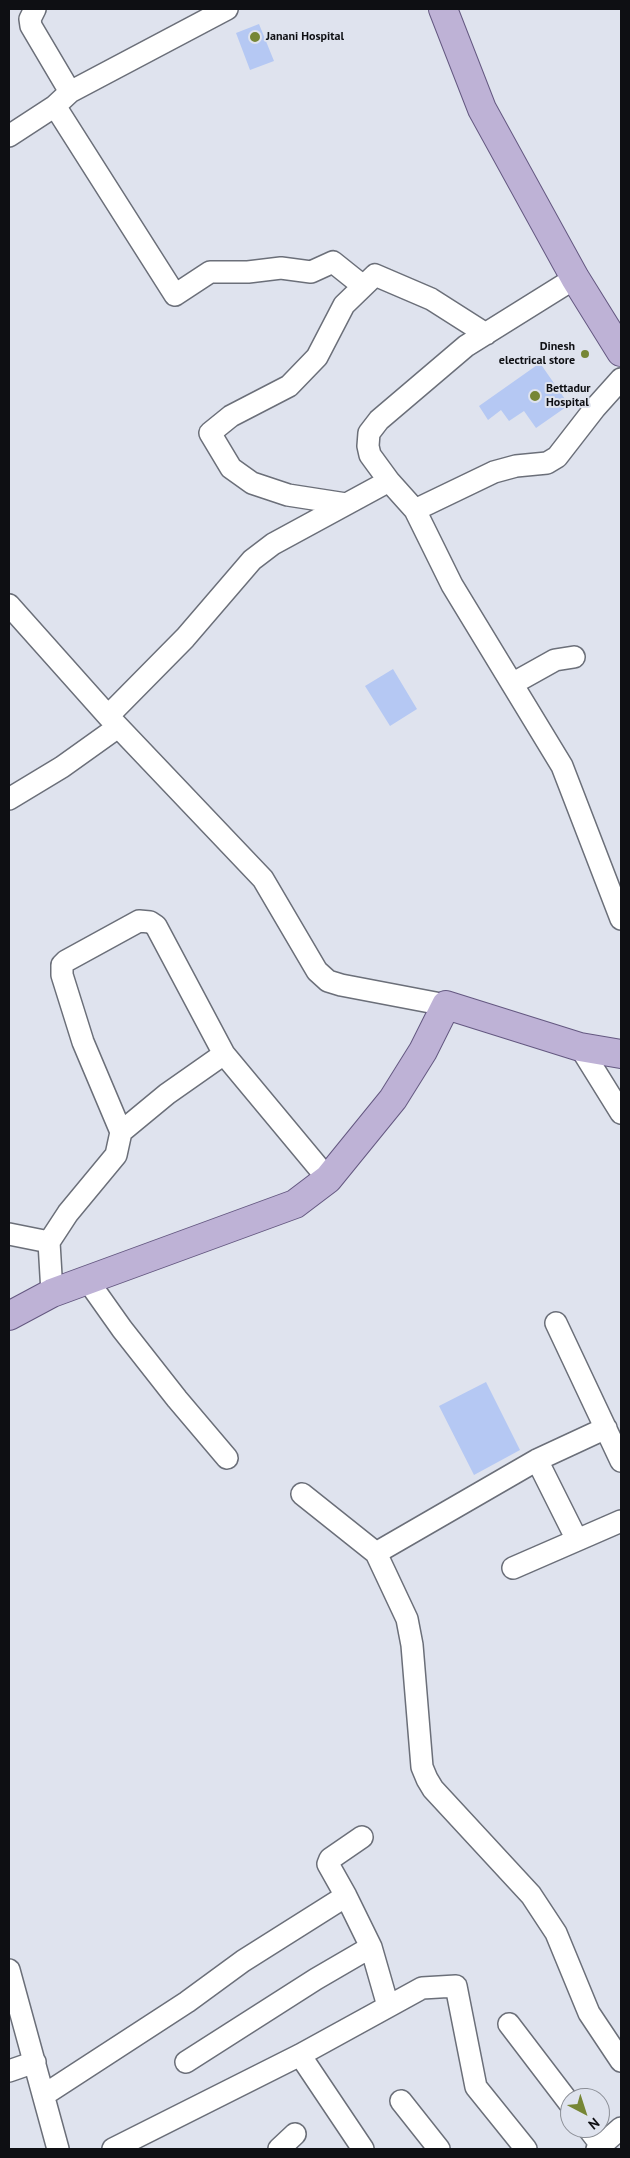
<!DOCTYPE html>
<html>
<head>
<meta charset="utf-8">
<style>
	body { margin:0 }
	#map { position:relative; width:630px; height:2158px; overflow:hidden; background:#dfe3ee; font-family:"PT Sans",sans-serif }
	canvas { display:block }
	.frame { position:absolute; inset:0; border:10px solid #0e0f13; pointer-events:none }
	.north { position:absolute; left:560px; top:2088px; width:50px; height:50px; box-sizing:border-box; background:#dfe3ee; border:1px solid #8b8e96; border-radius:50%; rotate:140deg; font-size:14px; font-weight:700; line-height:20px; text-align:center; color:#0e0f13 }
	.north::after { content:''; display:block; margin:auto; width:18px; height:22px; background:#768635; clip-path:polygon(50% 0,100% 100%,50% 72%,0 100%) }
</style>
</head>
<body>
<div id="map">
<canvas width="630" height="2158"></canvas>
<div class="frame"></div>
<div class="north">N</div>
</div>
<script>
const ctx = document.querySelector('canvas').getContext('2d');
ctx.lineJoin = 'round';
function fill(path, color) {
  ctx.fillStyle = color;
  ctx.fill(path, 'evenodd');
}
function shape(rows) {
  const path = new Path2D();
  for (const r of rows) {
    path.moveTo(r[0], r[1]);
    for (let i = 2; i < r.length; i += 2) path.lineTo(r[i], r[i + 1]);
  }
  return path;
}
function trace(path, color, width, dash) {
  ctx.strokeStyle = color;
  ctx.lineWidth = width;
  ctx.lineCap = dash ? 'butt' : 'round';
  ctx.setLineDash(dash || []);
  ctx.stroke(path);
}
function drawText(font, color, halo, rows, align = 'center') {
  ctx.font = font + ' "PT Sans",sans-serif';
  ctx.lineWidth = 4;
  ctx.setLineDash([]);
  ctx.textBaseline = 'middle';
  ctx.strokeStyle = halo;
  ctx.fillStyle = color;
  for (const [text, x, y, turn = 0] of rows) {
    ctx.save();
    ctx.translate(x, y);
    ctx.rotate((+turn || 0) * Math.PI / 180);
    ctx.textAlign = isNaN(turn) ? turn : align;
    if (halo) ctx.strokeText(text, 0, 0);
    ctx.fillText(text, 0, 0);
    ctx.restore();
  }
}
fill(shape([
	[259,24,274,61,250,70,236,33],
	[540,363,569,405,536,428,524,411,509,421,501,410,488,420,479,406],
	[393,669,417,709,390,726,365,686],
	[486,1382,520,1450,474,1475,439,1406]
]), '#b5c8f3');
const minor = shape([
	[35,9,30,19,31,26,70,92],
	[55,106,175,295,210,272,248,272,281,268,311,272,333,262,363,286],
	[9,136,55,106,70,92,227,9],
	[621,379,595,408,557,457,547,463,516,466,494,472,415,510,452,585,562,766,621,919],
	[346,504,288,495,252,483,231,468,210,433,231,416,289,386,317,357,344,305,375,275,431,299,486,334],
	[415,510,389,481,370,455,368,446,369,433,379,420,466,346,575,278],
	[9,605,108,716,263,879,317,971,328,981,341,985,446,1005],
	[512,684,555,660,574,657],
	[108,716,185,638,252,560,273,544,389,481],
	[9,799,62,767,118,727],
	[580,1047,621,1113],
	[121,1132,83,1042,62,975,62,965,66,961,139,921,150,922,156,926,224,1054],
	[9,1234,49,1242],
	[88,1281,122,1329,177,1399,227,1458],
	[52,1293,49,1242,68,1213,116,1155,121,1132,167,1094,224,1054,328,1179],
	[556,1323,621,1461],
	[537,1460,577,1540],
	[302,1494,376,1553,407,1619,412,1645,422,1767,427,1779,433,1789,531,1895,556,1933,589,2013,621,2061],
	[376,1553,537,1460,606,1428],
	[513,1568,621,1521],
	[346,1896,328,1864,330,1859,362,1837],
	[9,1970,58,2149],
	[509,2024,570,2104],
	[300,2055,363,2149],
	[186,2062,316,1979,371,1947],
	[9,2071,35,2062],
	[44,2095,187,2002,243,1961,346,1896,371,1947,388,2006],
	[401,2101,439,2149],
	[588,2128,601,2145],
	[113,2149,300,2055,422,1988,456,1986,476,2087,526,2149],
	[279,2149,295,2134],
	[597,2149,621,2128]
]);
const major = shape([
	[443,9,482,109,575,278,621,352],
	[9,1316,52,1293,295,1204,328,1179,393,1099,423,1051,446,1005,580,1047,621,1054]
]);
trace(minor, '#6b6f79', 24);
trace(major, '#645880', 30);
trace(minor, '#fff', 21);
trace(major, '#beb2d6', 28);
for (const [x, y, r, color] of [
	[255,37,6,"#768635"],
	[585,354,5,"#768635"],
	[535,396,6,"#768635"]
]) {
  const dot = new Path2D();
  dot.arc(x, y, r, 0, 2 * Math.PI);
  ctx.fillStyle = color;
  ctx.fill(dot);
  trace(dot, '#dfe3ee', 2);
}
drawText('bold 12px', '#0e0f13', '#dfe3ee', [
	["Janani Hospital",266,37],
	["Dinesh",575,347,"right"],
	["electrical store",575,361,"right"],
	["Bettadur",546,389],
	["Hospital",546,403]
], 'left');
</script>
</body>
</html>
